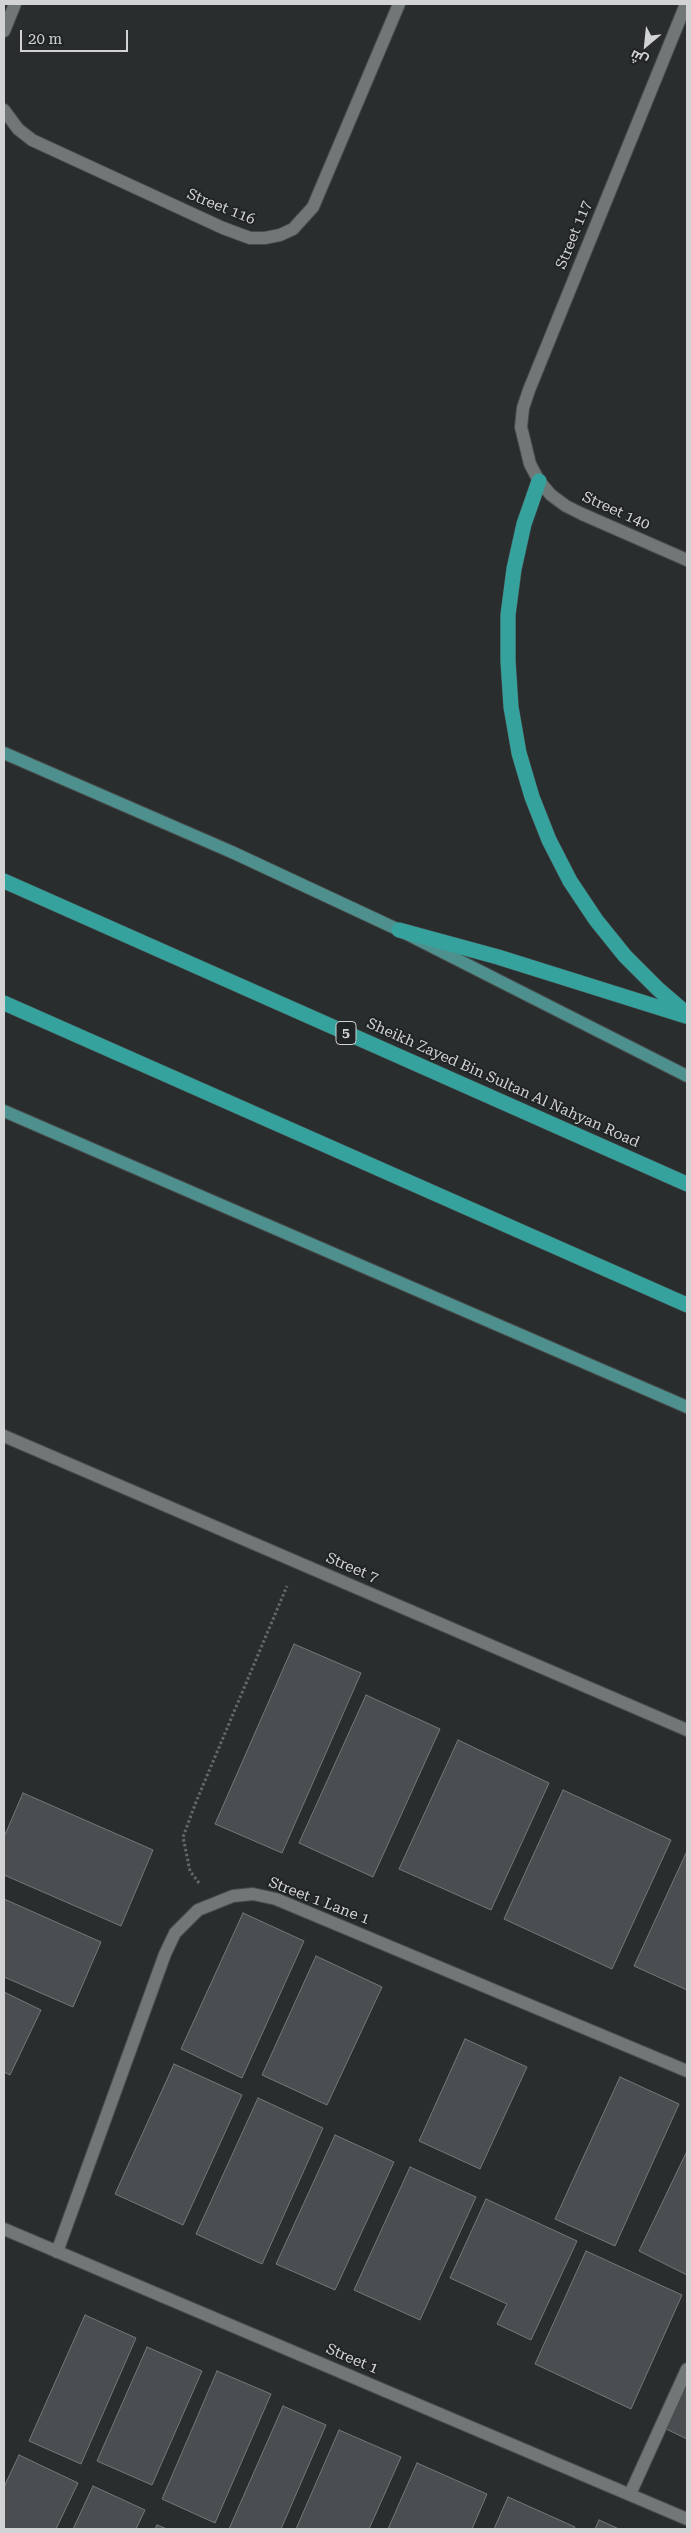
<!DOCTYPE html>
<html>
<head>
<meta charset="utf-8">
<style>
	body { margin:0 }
	#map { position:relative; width:691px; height:2533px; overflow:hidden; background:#2a2d2e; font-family:"Roboto Serif",Cairo,serif }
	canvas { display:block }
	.frame { position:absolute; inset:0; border:5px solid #d1d3d4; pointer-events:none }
	.north { position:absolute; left:621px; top:20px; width:50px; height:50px; -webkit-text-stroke:4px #202424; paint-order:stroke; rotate:208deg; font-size:14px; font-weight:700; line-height:20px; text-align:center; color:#d1d3d4 }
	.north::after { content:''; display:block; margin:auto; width:18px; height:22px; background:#d1d3d4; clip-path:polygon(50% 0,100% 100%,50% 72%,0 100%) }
	.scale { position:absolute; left:20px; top:30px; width:108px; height:22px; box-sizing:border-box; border:2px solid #d1d3d4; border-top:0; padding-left:6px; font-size:15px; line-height:18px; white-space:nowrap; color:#d1d3d4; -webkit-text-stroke:4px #202424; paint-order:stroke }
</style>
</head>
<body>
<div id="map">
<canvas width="691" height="2533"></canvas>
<div class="frame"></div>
<div class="north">ش</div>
<div class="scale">20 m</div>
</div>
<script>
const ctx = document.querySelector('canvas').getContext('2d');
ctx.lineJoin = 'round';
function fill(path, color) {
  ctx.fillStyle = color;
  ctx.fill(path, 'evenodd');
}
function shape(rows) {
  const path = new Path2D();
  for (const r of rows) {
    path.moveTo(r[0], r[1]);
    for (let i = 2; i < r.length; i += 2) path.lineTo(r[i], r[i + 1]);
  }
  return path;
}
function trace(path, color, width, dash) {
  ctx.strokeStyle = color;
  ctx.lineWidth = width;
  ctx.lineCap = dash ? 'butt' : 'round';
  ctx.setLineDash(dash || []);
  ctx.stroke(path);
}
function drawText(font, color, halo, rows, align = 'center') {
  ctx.font = font + ' "Roboto Serif",serif';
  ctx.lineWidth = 4;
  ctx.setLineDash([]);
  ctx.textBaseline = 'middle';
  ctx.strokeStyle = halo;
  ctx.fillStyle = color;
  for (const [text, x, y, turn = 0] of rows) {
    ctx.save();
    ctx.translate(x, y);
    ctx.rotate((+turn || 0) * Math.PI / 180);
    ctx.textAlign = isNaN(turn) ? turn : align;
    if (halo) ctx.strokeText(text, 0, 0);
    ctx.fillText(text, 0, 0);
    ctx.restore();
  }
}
const building = shape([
	[294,1644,361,1673,282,1853,215,1824,294,1644],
	[366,1695,440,1729,373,1877,299,1843,366,1695],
	[458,1740,549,1783,491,1910,399,1869,458,1740],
	[563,1790,671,1840,612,1969,504,1919,563,1790],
	[23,1793,153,1850,121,1926,4,1875,4,1837,23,1793],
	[687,1851,687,1990,634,1966,687,1851],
	[4,1899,101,1942,73,2007,4,1977,4,1899],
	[243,1913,304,1941,242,2078,181,2049,243,1913],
	[316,1956,382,1987,327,2105,262,2075,316,1956],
	[4,1992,41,2010,10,2075,4,2072,4,1992],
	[465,2039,527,2067,480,2169,419,2141,465,2039],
	[174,2064,242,2095,183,2225,115,2194,174,2064],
	[620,2077,679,2104,615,2246,555,2219,620,2077],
	[258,2098,323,2128,262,2264,196,2234,258,2098],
	[335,2135,394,2162,335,2290,276,2264,335,2135],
	[687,2151,687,2275,639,2251,687,2151],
	[410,2167,476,2197,420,2320,354,2290,410,2167],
	[486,2199,577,2241,531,2340,497,2324,507,2304,450,2278,486,2199],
	[586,2251,682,2295,631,2409,535,2364,586,2251],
	[85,2315,136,2338,81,2464,29,2441,85,2315],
	[147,2347,202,2371,152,2485,97,2461,147,2347],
	[217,2371,271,2394,215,2523,162,2499,217,2371],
	[687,2381,687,2439,664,2428,687,2381],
	[283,2406,326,2425,281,2529,229,2529,283,2406],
	[339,2430,401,2457,369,2529,296,2529,339,2430],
	[19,2455,78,2483,56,2529,4,2529,4,2487,19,2455],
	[417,2463,487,2494,472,2529,388,2529,417,2463],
	[93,2486,145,2510,136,2529,73,2529,93,2486],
	[508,2497,575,2527,574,2529,494,2529,508,2497],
	[599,2520,619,2529,595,2529,599,2520],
	[157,2525,167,2529,155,2529,157,2525]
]);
fill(building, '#4b4e50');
trace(building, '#74787a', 1);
const service = shape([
	[630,2494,687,2369]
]);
const minor = shape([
	[686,4,529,390,523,408,521,427,530,464,539,481,551,495,566,506,582,514,687,560],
	[4,31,15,4],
	[4,110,18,129,32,140,223,228,250,238,265,238,280,235,293,229,313,207,399,4],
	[4,1436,687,1730],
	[4,2229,687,2519],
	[57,2252,165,1954,175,1933,198,1910,233,1896,253,1894,276,1899,687,2071]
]);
const primary = shape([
	[4,753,234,853,399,930,687,1076],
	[4,1111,687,1407]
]);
const motorway = shape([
	[539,481,524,524,514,569,508,615,508,661,511,707,519,753,532,797,549,840,570,881,596,920,625,956,658,989,687,1014],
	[4,881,687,1184],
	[399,930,498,957,686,1016],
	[4,1003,687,1305]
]);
trace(service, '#474b4b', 14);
trace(minor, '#474b4b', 14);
trace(primary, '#474b4b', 14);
trace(motorway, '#474b4b', 16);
trace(shape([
	[199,1883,190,1871,183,1837,196,1802,287,1586]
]), '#656869', 3, [2.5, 2.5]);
trace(service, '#717677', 12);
trace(minor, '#717677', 12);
trace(primary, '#4d908e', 12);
trace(motorway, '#35a29d', 15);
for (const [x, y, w] of [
	[346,1033,20]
]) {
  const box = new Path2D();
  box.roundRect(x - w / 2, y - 11.5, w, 23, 4);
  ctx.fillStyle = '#202424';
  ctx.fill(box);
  trace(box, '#d1d3d4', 1);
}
drawText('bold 14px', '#d1d3d4', null, [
	["5",346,1033]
]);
drawText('15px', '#d1d3d4', '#202424', [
	["Street 116",221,207,22],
	["Street 117",574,235,-68],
	["Street 140",616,511,24],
	["Sheikh Zayed Bin Sultan Al Nahyan Road",503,1083,24],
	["Street 7",352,1568,23],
	["Street 1 Lane 1",319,1901,21],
	["Street 1",352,2359,23]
]);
</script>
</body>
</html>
